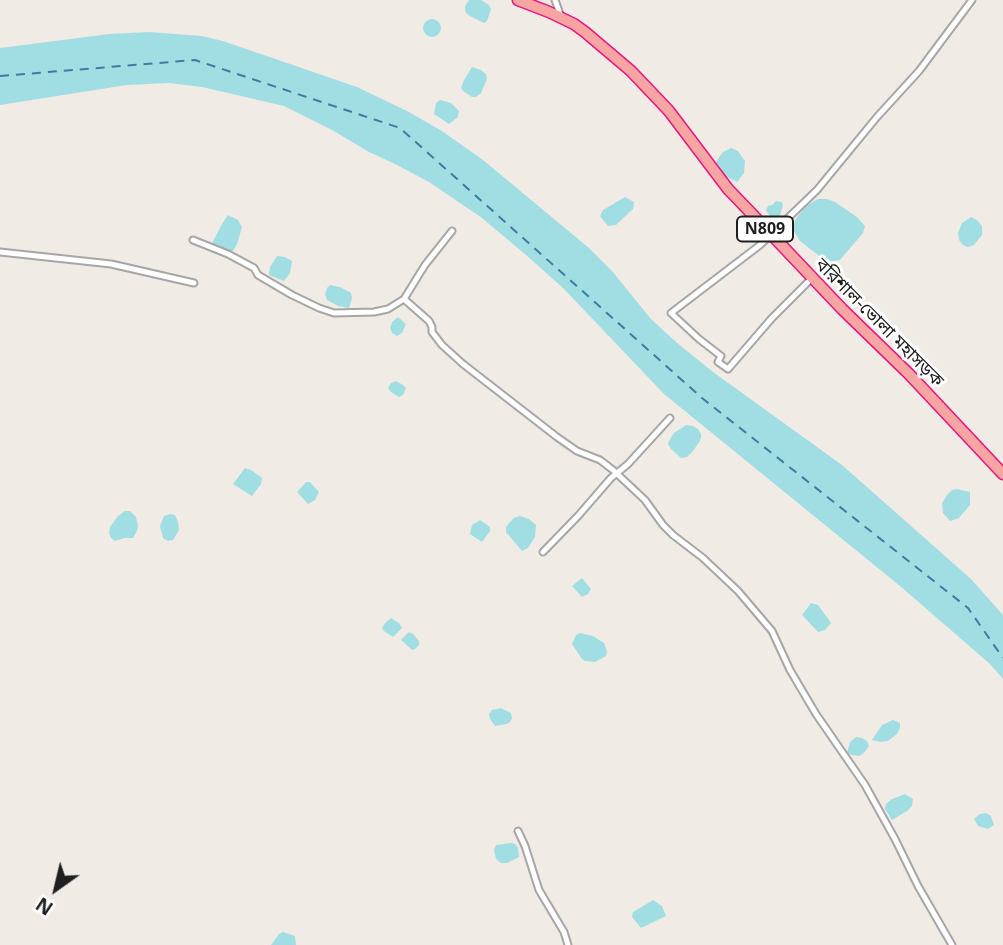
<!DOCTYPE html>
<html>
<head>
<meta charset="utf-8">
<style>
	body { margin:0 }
	#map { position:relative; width:1003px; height:945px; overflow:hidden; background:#f1ebe5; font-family:"Noto Sans",sans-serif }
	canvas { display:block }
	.north { position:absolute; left:21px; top:854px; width:70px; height:70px; -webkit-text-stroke:5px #fff; paint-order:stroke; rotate:214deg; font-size:19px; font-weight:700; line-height:28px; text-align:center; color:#1f1f1f }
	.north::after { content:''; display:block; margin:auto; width:24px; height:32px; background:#1f1f1f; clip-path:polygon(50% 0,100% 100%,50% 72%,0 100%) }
</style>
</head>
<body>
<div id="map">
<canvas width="1003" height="945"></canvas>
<div class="north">N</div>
</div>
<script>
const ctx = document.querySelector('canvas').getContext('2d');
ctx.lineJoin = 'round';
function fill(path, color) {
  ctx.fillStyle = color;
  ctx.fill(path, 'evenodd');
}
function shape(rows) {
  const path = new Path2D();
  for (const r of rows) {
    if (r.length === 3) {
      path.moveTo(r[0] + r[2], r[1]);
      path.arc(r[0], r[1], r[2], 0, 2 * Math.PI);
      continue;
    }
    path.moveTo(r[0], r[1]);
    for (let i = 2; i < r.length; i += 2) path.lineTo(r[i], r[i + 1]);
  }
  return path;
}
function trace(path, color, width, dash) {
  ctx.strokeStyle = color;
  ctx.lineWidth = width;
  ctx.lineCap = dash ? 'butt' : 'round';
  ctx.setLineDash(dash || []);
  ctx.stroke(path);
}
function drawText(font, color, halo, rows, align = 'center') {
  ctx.font = font + ' "Noto Sans","Noto Sans Bengali",sans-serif';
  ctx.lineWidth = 6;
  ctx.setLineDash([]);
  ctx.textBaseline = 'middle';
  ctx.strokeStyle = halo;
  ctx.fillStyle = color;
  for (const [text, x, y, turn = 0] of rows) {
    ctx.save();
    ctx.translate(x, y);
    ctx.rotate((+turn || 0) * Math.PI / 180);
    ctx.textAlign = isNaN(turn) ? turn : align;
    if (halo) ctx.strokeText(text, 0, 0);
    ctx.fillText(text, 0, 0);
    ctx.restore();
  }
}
fill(shape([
	[469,0,481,0,489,5,491,9,487,21,484,23,468,15,465,11,465,6],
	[432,28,9],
	[149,32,202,36,223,41,357,87,407,111,442,131,483,160,589,248,612,271,651,319,676,342,713,372,842,465,971,579,1003,615,1003,679,990,664,900,586,664,394,563,288,526,255,482,218,429,182,395,164,369,152,332,130,284,106,202,87,169,83,127,85,0,105,0,48,109,34],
	[472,67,481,70,486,74,487,79,481,93,476,97,472,97,463,91,461,88,464,80],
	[440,100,451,103,459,111,458,117,449,124,434,114,436,103],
	[731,148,738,151,745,161,744,173,737,182,725,176,716,164,717,160,723,152],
	[625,197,634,202,633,209,616,225,608,226,600,216,603,210],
	[818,199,827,199,835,202,857,217,865,226,863,233,840,260,829,262,823,259,800,241,795,233,793,228,795,220,806,206],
	[776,201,782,202,783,205,779,219,777,220,771,218,766,210,768,206,772,205],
	[228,215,238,220,242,227,237,244,233,251,229,253,214,247,212,243,222,224],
	[971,217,977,220,982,226,982,235,974,245,968,247,963,245,959,240,958,233,962,223],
	[277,256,285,257,292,261,290,273,284,281,269,275,269,272,270,267],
	[330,285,340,287,351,293,352,298,349,308,338,306,327,300,325,294,327,288],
	[398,317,406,324,402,333,397,336,392,333,390,328,392,322],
	[396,381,403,385,406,388,403,395,399,397,391,392,388,388,391,383],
	[686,425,693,426,698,429,701,434,701,437,700,441,693,451,687,457,681,458,671,449,668,444,669,441,674,433],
	[245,468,251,470,262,478,261,484,252,496,233,484],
	[306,482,310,482,319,492,315,500,308,504,297,492],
	[957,489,970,492,970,505,959,518,950,521,943,513,942,503,947,495,952,490],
	[125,511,130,511,136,517,138,526,137,531,133,538,125,538,115,541,111,538,109,533,110,527,118,516],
	[170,514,175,515,178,522,179,530,173,540,168,541,163,538,160,526,164,516],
	[520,516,529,519,536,525,535,537,528,548,522,551,506,532,506,527,510,522,514,518],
	[480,520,490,527,490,531,482,542,470,534,472,525],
	[582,578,591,589,588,594,582,597,572,586],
	[811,603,818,605,831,623,825,630,818,632,802,615],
	[391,618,399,623,402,628,393,637,384,631,382,628,385,623],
	[409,632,413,634,419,641,419,645,415,649,412,650,401,640],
	[580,633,593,636,604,643,607,651,606,656,595,662,585,661,582,659,572,644,576,635],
	[501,708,511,713,512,718,510,722,507,724,495,726,490,719,489,714,492,710],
	[893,720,900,723,900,728,897,734,888,741,880,742,872,740,882,725],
	[856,737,862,738,867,741,869,746,864,753,859,756,852,755,847,753,850,742],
	[905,794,913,799,912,806,907,811,892,820,885,809,886,804,892,799],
	[986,813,991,816,994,825,988,829,978,826,974,819,980,814],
	[511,843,515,844,518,848,519,857,507,863,501,863,496,859,494,850,496,845],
	[653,900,662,906,666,916,641,928,632,917,633,912],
	[283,932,295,936,296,945,271,945,279,934]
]), '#a1dee3');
trace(shape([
	[0,76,195,60,400,128,702,398,968,608,1003,658]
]), '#3b7da0', 2, [9, 7]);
const minor = shape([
	[555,0,561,17],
	[452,231,425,265,404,299,429,321,432,327,432,332,442,345,463,364,557,437,577,451,600,460,613,470,645,500,663,525,673,535,703,558,738,591,772,631,790,670,816,714,865,785,895,839,918,886,952,945],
	[193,240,228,254,254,268,258,275,292,295,319,308,334,313,374,312,388,309,404,299],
	[0,252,111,264,194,283],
	[812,278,772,318,728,369,718,362,721,356,699,339,671,313,760,245,817,190,877,117,919,71,972,0],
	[543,552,578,516,611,478,628,464,670,418],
	[518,831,525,846,539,890,564,932,568,945]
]);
const trunk = shape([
	[518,0,549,12,574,24,585,32,631,71,669,111,728,189,751,213,843,310,909,374,1003,474]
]);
trace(minor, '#a6a6a6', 9);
trace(trunk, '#ec1580', 13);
trace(minor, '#fff', 5);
trace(trunk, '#f7a5a3', 10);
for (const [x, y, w] of [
	[765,229,56]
]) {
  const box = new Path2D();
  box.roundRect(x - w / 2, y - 12.5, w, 25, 5);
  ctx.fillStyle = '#fff';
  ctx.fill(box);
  trace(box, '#1f1f1f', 2);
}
drawText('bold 16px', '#1f1f1f', null, [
	["N809",765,229]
]);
drawText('18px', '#1f1f1f', '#fff', [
	["বরিশাল-ভোলা মহাসড়ক",879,323,45]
]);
</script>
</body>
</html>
